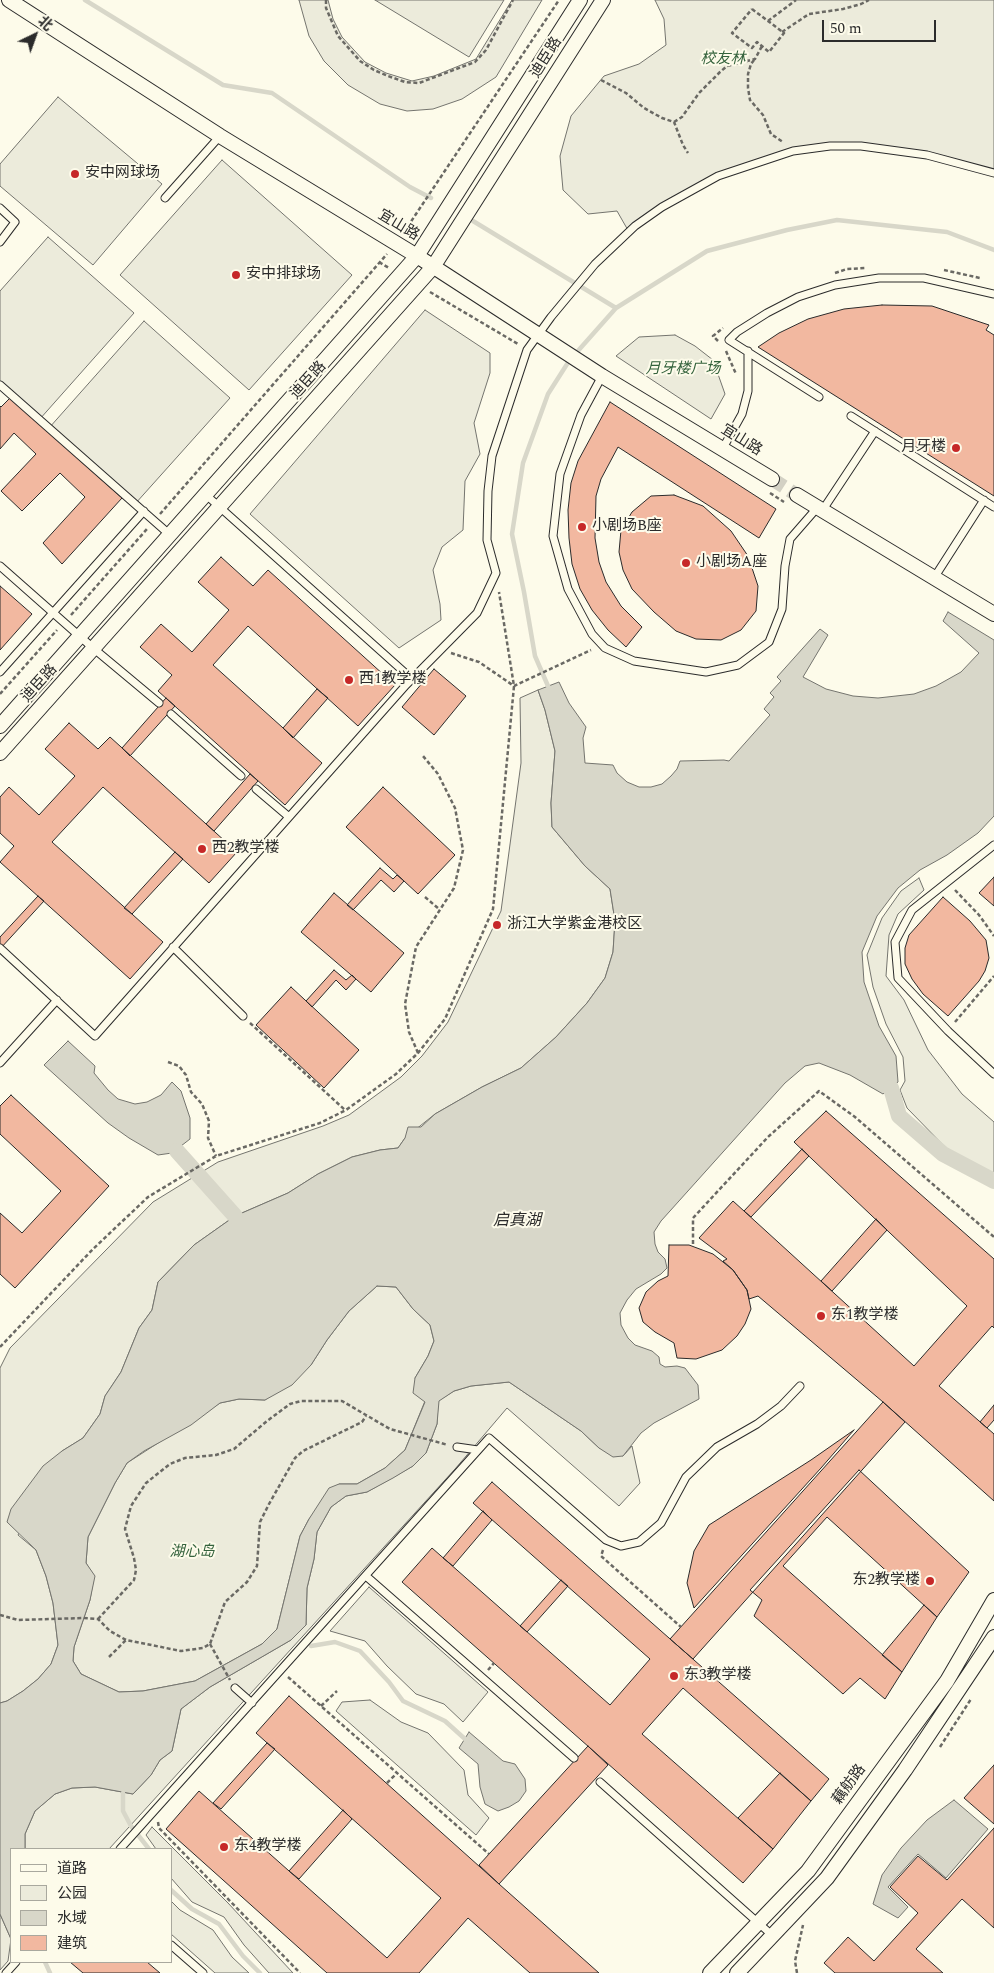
<!DOCTYPE html>
<html>
<head>
<meta charset="utf-8">
<style>
	body { margin:0 }
	#map { position:relative; width:994px; height:1973px; overflow:hidden; background:#fdfbea; font-family:Spectral,"Noto Sans SC",serif }
	canvas { display:block }
	.legend { position:absolute; left:10px; top:1848px; width:162px; height:115px; box-sizing:border-box; background:#fdfbea; border:1px solid #a9a89e; margin:0; padding:6px 9px; list-style:none; font-size:15px; color:#2b2b2b }
	.legend li { display:flex; align-items:center; gap:10px; height:25px }
	.legend b { width:25px; border:1px solid #a9a89e }
	.north { position:absolute; left:10px; top:10px; width:50px; height:50px; -webkit-text-stroke:4px #fdfbea; paint-order:stroke; rotate:42deg; font-size:14px; font-weight:700; line-height:20px; text-align:center; color:#2b2b2b }
	.north::after { content:''; display:block; margin:auto; width:18px; height:22px; background:#2b2b2b; clip-path:polygon(50% 0,100% 100%,50% 72%,0 100%) }
	.scale { position:absolute; left:822px; top:20px; width:114px; height:22px; box-sizing:border-box; border:2px solid #2b2b2b; border-top:0; padding-left:6px; font-size:15px; line-height:18px; white-space:nowrap; color:#2b2b2b; -webkit-text-stroke:4px #fdfbea; paint-order:stroke }
</style>
</head>
<body>
<div id="map">
<canvas width="994" height="1973"></canvas>
<ul class="legend">
<li><b style="height:6px;background:#fdfbea"></b>道路</li>
<li><b style="height:14px;background:#ecebdb"></b>公园</li>
<li><b style="height:14px;background:#d8d7c9"></b>水域</li>
<li><b style="height:14px;background:#f2b8a0"></b>建筑</li>
</ul>
<div class="north">北</div>
<div class="scale">50 m</div>
</div>
<script>
const ctx = document.querySelector('canvas').getContext('2d');
ctx.lineJoin = 'round';
function fill(path, color) {
  ctx.fillStyle = color;
  ctx.fill(path, 'evenodd');
}
function shape(rows) {
  const path = new Path2D();
  for (const r of rows) {
    path.moveTo(r[0], r[1]);
    for (let i = 2; i < r.length; i += 2) path.lineTo(r[i], r[i + 1]);
  }
  return path;
}
function trace(path, color, width, dash) {
  ctx.strokeStyle = color;
  ctx.lineWidth = width;
  ctx.lineCap = dash ? 'butt' : 'round';
  ctx.setLineDash(dash || []);
  ctx.stroke(path);
}
function drawText(font, color, halo, rows, align = 'center') {
  ctx.font = font + ' Spectral,"Noto Sans SC",serif';
  ctx.lineWidth = 4;
  ctx.setLineDash([]);
  ctx.textBaseline = 'middle';
  ctx.strokeStyle = halo;
  ctx.fillStyle = color;
  for (const [text, x, y, turn = 0] of rows) {
    ctx.save();
    ctx.translate(x, y);
    ctx.rotate((+turn || 0) * Math.PI / 180);
    ctx.textAlign = isNaN(turn) ? turn : align;
    if (halo) ctx.strokeText(text, 0, 0);
    ctx.fillText(text, 0, 0);
    ctx.restore();
  }
}
const green = shape([
	[299,0,328,0,333,19,342,37,365,62,386,73,412,81,434,76,476,59,512,0,542,0,496,77,462,99,433,109,407,111,380,104,348,85,324,61,309,36,299,0],
	[375,0,504,0,469,57,375,0],
	[655,0,994,0,994,173,967,165,861,146,793,151,718,176,629,232,617,211,588,214,563,190,560,156,571,116,604,76,639,64,666,45,664,19,655,0],
	[58,97,162,184,93,265,0,186,0,164,58,97],
	[222,160,352,275,249,390,120,275,222,160],
	[48,237,134,313,39,420,0,385,0,291,48,237],
	[425,310,490,353,490,373,474,423,480,454,465,481,463,530,442,547,433,570,440,604,441,620,399,648,250,514,425,310],
	[144,321,230,398,135,504,49,428,144,321],
	[675,335,695,346,713,360,725,394,711,419,616,356,639,337,675,335],
	[538,690,545,710,555,751,551,803,552,827,585,866,610,889,615,921,613,952,605,978,587,1003,556,1037,521,1068,482,1087,435,1114,405,1138,398,1148,380,1150,352,1157,318,1174,288,1193,235,1216,194,1245,158,1282,152,1310,139,1328,121,1372,105,1396,100,1414,83,1438,62,1451,18,1535,36,1550,46,1576,53,1603,58,1645,51,1664,38,1679,23,1691,7,1701,0,1703,0,1368,10,1348,153,1202,218,1162,323,1126,349,1115,401,1077,422,1056,448,1022,501,911,521,763,520,698,538,690],
	[919,878,924,890,898,914,889,935,886,976,904,1000,928,1050,962,1094,994,1122,994,1174,946,1148,907,1108,900,1090,905,1081,903,1057,886,1024,873,987,867,955,882,918,901,891,919,878],
	[377,1286,396,1287,413,1309,430,1325,434,1341,428,1356,415,1378,425,1401,405,1450,385,1468,357,1484,339,1484,309,1519,300,1536,277,1629,262,1644,195,1681,143,1691,119,1692,81,1674,73,1661,74,1647,90,1600,94,1576,86,1563,88,1537,115,1483,127,1463,220,1403,239,1399,265,1400,311,1365,327,1340,349,1311,377,1286],
	[509,1382,581,1431,599,1448,623,1456,632,1446,640,1483,619,1506,507,1408,455,1469,109,1849,25,1849,25,1834,35,1811,55,1794,72,1788,95,1787,133,1794,151,1775,160,1760,172,1751,181,1709,210,1687,291,1640,306,1625,307,1588,314,1559,317,1532,331,1507,346,1496,367,1492,413,1466,426,1453,437,1424,438,1401,454,1391,471,1386,509,1382],
	[369,1587,488,1692,463,1722,444,1704,416,1694,387,1666,365,1641,330,1631,369,1587],
	[370,1700,401,1722,428,1733,464,1770,468,1795,489,1818,476,1835,336,1711,342,1702,370,1700],
	[152,1827,228,1903,293,1973,269,1973,244,1945,224,1917,192,1902,171,1878,171,1849,156,1849,146,1835,152,1827],
	[171,1901,180,1910,213,1930,232,1957,249,1973,215,1973,171,1934,171,1901],
	[0,1914,11,1939,8,1961,0,1970,0,1914]
]);
fill(green, '#ecebdb');
trace(green, '#74746e', 1);
const water = shape([
	[948,612,994,640,994,816,978,833,947,855,920,870,898,888,877,916,862,952,864,982,879,1026,896,1056,898,1082,883,1094,850,1075,819,1063,805,1066,785,1083,661,1221,654,1232,655,1244,658,1252,665,1259,667,1268,661,1274,636,1289,627,1300,620,1313,621,1325,628,1338,635,1345,652,1351,659,1357,660,1364,665,1367,677,1366,685,1368,698,1385,699,1399,654,1423,641,1433,623,1456,613,1457,599,1448,581,1431,509,1382,471,1386,454,1391,439,1401,437,1424,426,1453,413,1466,393,1478,367,1492,346,1496,331,1507,317,1532,314,1559,307,1588,306,1625,291,1640,210,1687,181,1709,172,1751,160,1760,151,1775,133,1794,95,1787,72,1788,55,1794,35,1811,25,1834,25,1849,11,1849,11,1939,0,1914,0,1703,7,1701,23,1691,38,1679,51,1664,58,1645,53,1603,46,1576,36,1550,7,1522,11,1509,43,1466,62,1451,83,1438,100,1414,105,1396,121,1372,139,1328,152,1310,158,1282,194,1245,235,1216,288,1193,318,1174,352,1157,380,1150,398,1148,405,1138,408,1127,421,1127,435,1114,482,1087,521,1068,556,1037,587,1003,605,978,613,952,615,921,610,889,585,866,552,827,551,803,555,751,545,710,538,690,559,682,569,703,586,727,583,738,585,763,613,765,617,773,627,782,639,787,651,787,662,784,671,776,677,769,680,761,724,760,729,761,770,715,764,709,774,697,770,693,781,681,777,677,820,629,828,635,803,677,826,689,853,696,878,698,914,694,936,686,961,672,979,653,943,621,948,612],
	[377,1286,396,1287,413,1309,430,1325,434,1341,428,1356,415,1378,413,1393,425,1402,405,1450,385,1468,357,1484,339,1484,329,1488,309,1519,300,1536,277,1629,262,1644,195,1681,143,1691,119,1692,81,1674,73,1661,74,1647,90,1600,95,1576,86,1563,88,1537,115,1483,127,1463,144,1451,191,1425,220,1403,239,1399,265,1400,292,1385,311,1365,327,1340,349,1311,377,1286],
	[68,1041,95,1066,94,1073,108,1090,118,1099,135,1104,147,1102,161,1095,172,1082,181,1091,190,1118,190,1139,172,1153,158,1155,129,1138,108,1123,44,1065,68,1041],
	[469,1732,503,1761,515,1764,525,1779,526,1791,519,1801,509,1807,498,1811,485,1804,480,1787,478,1764,459,1748,469,1732],
	[954,1800,988,1829,946,1878,918,1854,888,1887,908,1907,898,1918,873,1904,882,1875,901,1848,927,1820,954,1800]
]);
fill(water, '#d8d7c9');
trace(water, '#74746e', 1);
trace(shape([
	[85,0,223,85,272,93,410,187,431,198],
	[473,221,616,308],
	[548,686,535,656,524,592,512,534,523,463,548,394,569,361,616,308,707,251,787,230,837,220,947,232,994,250],
	[311,1646,335,1642,360,1651,389,1682,403,1701,445,1721,465,1739],
	[123,1793,123,1811,131,1826,149,1849],
	[171,1890,192,1909,219,1924,243,1956,260,1973],
	[45,1962,50,1973]
]), '#d8d7c9', 4.5);
trace(shape([
	[891,1088,899,1116,943,1154,994,1181],
	[177,1151,235,1216]
]), '#d8d7c9', 16);
const building = shape([
	[882,305,932,306,989,325,986,330,994,335,994,496,758,347,779,333,808,319,844,309,882,305],
	[10,398,122,498,62,564,43,543,85,497,60,473,22,511,1,491,36,454,14,433,0,449,0,406,1,407,10,398],
	[610,402,776,509,759,538,618,447,601,479,596,496,595,538,599,562,606,582,621,606,642,627,626,647,608,630,592,610,580,589,572,564,569,538,568,510,571,483,578,461,610,402],
	[674,495,703,506,731,531,748,556,758,586,756,611,741,630,721,640,696,639,676,631,654,612,632,589,623,570,619,552,621,530,632,512,651,496,674,495],
	[221,557,253,586,268,570,395,685,358,726,248,626,213,665,322,763,285,805,158,691,172,675,140,647,161,624,192,652,229,610,198,582,221,557],
	[0,586,32,614,0,650,0,586],
	[434,669,466,696,434,735,402,707,434,669],
	[317,689,328,698,293,738,283,728,317,689],
	[166,698,175,706,130,756,122,748,166,698],
	[69,723,98,749,110,737,237,852,209,883,103,787,52,842,163,942,130,979,0,862,14,846,0,833,0,797,9,787,39,815,75,776,45,749,69,723],
	[250,774,258,781,214,831,206,824,250,774],
	[383,787,455,855,418,894,346,827,383,787],
	[175,852,183,859,132,914,124,908,175,852],
	[380,868,393,879,397,875,404,881,394,892,381,880,353,910,347,905,380,868],
	[994,877,994,906,979,893,994,877],
	[334,893,404,953,371,992,301,932,334,893],
	[38,896,44,901,0,949,0,937,38,896],
	[943,897,970,921,986,940,989,958,985,971,979,981,948,1016,923,994,912,979,905,964,905,948,909,935,943,897],
	[334,970,346,980,352,975,356,979,346,990,336,980,312,1007,306,1001,334,970],
	[291,987,359,1050,324,1088,256,1025,291,987],
	[11,1095,109,1186,15,1288,0,1274,0,1213,22,1233,61,1191,0,1134,0,1106,11,1095],
	[826,1111,994,1259,994,1328,992,1326,939,1386,994,1434,994,1501,883,1402,758,1296,749,1299,747,1290,733,1270,723,1261,727,1259,699,1238,733,1201,914,1366,967,1306,794,1142,826,1111],
	[802,1149,809,1156,751,1217,744,1211,802,1149],
	[876,1219,887,1230,832,1291,821,1281,876,1219],
	[669,1245,689,1245,713,1254,733,1270,747,1290,751,1309,745,1324,737,1336,722,1350,696,1359,677,1358,674,1343,655,1332,643,1322,639,1308,646,1292,658,1281,668,1276,669,1245],
	[883,1402,905,1422,693,1659,670,1639,883,1402],
	[994,1405,994,1420,987,1428,980,1422,994,1405],
	[854,1430,821,1468,694,1608,687,1583,694,1551,709,1525,811,1460,854,1430],
	[859,1470,969,1572,937,1617,827,1517,783,1566,902,1672,885,1699,860,1678,843,1694,754,1616,762,1600,750,1590,859,1470],
	[492,1482,829,1779,811,1801,683,1688,642,1734,773,1849,743,1883,402,1582,432,1548,610,1705,650,1659,473,1503,492,1482],
	[483,1511,492,1520,453,1566,443,1558,483,1511],
	[561,1580,568,1586,527,1632,520,1626,561,1580],
	[924,1605,937,1617,902,1672,882,1655,924,1605],
	[289,1696,499,1884,599,1973,530,1973,468,1918,419,1973,327,1973,166,1829,199,1791,387,1958,441,1898,256,1733,289,1696],
	[267,1743,275,1749,221,1809,213,1803,267,1743],
	[588,1746,608,1765,499,1884,479,1865,588,1746],
	[994,1765,994,1824,964,1798,994,1765],
	[780,1773,811,1801,773,1849,738,1818,780,1773],
	[343,1810,352,1819,299,1879,289,1871,343,1810],
	[994,1828,994,1928,962,1899,916,1949,943,1973,835,1973,824,1963,848,1937,874,1961,918,1913,890,1887,918,1856,947,1880,994,1828],
	[70,1962,147,1962,160,1973,83,1973,70,1962]
]);
fill(building, '#f2b8a0');
trace(building, '#2b2b2b', 1);
trace(shape([
	[772,479,797,495]
]), '#d3d1c4', 14, [14, 7]);
const lane = shape([
	[165,198,220,136],
	[0,208,15,222,0,242],
	[602,376,581,415,560,474,553,536,568,589,592,634,605,648,634,661,706,672,738,665,769,642,782,609,785,566,790,539,817,508],
	[0,385,169,534],
	[819,397,729,340,737,332,767,313,798,297,835,285,879,278,924,278,994,294],
	[851,416,994,507],
	[723,448,742,414,748,391,748,351],
	[205,494,412,679],
	[822,511,875,431],
	[0,566,93,648,159,703],
	[934,578,984,500],
	[0,672,144,511],
	[171,714,241,776],
	[256,789,289,817],
	[994,845,912,910,895,942,898,978,948,1031,994,1074],
	[173,947,243,1016],
	[0,948,95,1036,406,685,477,613,496,573,487,540,488,491,492,456,527,350,551,317,595,264,635,226,662,207,718,176,793,151,830,146,861,146,927,155,994,173],
	[0,1063,57,1000],
	[457,1447,478,1450],
	[366,1576,574,1758],
	[235,1688,252,1703],
	[600,1782,773,1936],
	[120,1849,489,1438,606,1540,621,1546,639,1542,661,1523,686,1477,717,1447,757,1424,781,1406,800,1386],
	[171,1945,203,1973],
	[6,1973,16,1962]
]);
const street = shape([
	[9,0,220,136,417,256,602,376,772,479],
	[797,495,994,614],
	[0,726,417,256,580,0],
	[0,753,433,267,603,0],
	[710,1973,808,1871,947,1681,994,1600],
	[737,1973,827,1878,905,1770,994,1637]
]);
trace(lane, '#2b2b2b', 9);
trace(street, '#2b2b2b', 16);
trace(shape([
	[326,0,326,8,338,36,360,61,374,70,388,76,405,82,419,83,475,62,486,50,513,0],
	[752,9,784,33,769,52,757,42,752,48,732,33,752,9],
	[768,21,796,0],
	[782,32,809,14,843,9,861,4,869,0],
	[754,60,751,64,748,74,748,88,750,100,763,115,771,134,783,142],
	[601,80,626,93,644,108,662,118,674,122,683,145,688,153],
	[674,122,682,117,699,93,720,72,727,66,755,59,762,46],
	[404,232,559,0],
	[379,262,389,268],
	[944,270,980,278],
	[835,273,847,269,866,268],
	[430,292,518,344],
	[718,341,713,336,723,328],
	[726,351,736,374],
	[770,493,784,502],
	[160,514,387,254],
	[71,615,147,529],
	[451,653,479,662,514,686,591,650],
	[0,694,57,630],
	[955,890,979,915,994,936],
	[425,897,439,909],
	[955,1022,994,976],
	[250,1023,345,1110],
	[418,1053,409,1032,405,1004,416,947,454,888,463,850,455,808,438,774,423,756],
	[168,1062,179,1066,186,1075,191,1092,202,1104,209,1121,208,1138,216,1156],
	[693,1244,693,1218,768,1137,819,1091,855,1117,994,1237],
	[0,1347,93,1249,148,1197,216,1156,320,1123,346,1110,396,1074,418,1053,445,1019,493,909,514,686,499,592],
	[603,1550,601,1556,681,1627],
	[0,1615,18,1620,83,1618,98,1619,110,1631,126,1640,181,1651,203,1648,210,1644,225,1602,247,1582,257,1566,260,1522,269,1504,295,1458,303,1451,362,1422,366,1416],
	[98,1619,134,1580,136,1570,134,1558,125,1529,131,1506,146,1483,170,1464,185,1458,216,1455,234,1449,267,1421,290,1404,301,1401,342,1401,390,1429,448,1445],
	[210,1644,230,1680],
	[109,1657,126,1640],
	[488,1670,494,1663],
	[288,1677,489,1854],
	[321,1706,337,1691],
	[940,1747,971,1699],
	[387,1783,397,1773],
	[158,1822,159,1828,300,1973],
	[797,1973,795,1961,803,1925]
]), '#6a6964', 2.5, [4, 2.5]);
trace(lane, '#fdfbea', 7);
trace(street, '#fdfbea', 14);
for (const [x, y, r, color] of [
	[75,174,5,"#c62828"],
	[236,275,5,"#c62828"],
	[956,448,5,"#c62828"],
	[582,527,5,"#c62828"],
	[686,563,5,"#c62828"],
	[349,680,5,"#c62828"],
	[202,849,5,"#c62828"],
	[497,925,5,"#c62828"],
	[821,1316,5,"#c62828"],
	[930,1581,5,"#c62828"],
	[674,1676,5,"#c62828"],
	[224,1847,5,"#c62828"]
]) {
  const dot = new Path2D();
  dot.arc(x, y, r, 0, 2 * Math.PI);
  ctx.fillStyle = color;
  ctx.fill(dot);
  trace(dot, '#fdfbea', 2);
}
drawText('15px', '#2b2b2b', '#fdfbea', [
	["迪臣路",547,58,-58],
	["宜山路",398,226,31],
	["迪臣路",309,381,-48],
	["宜山路",741,441,32],
	["迪臣路",40,684,-48],
	["藕舫路",850,1785,-54]
]);
drawText('italic 15px', '#34623c', '#fdfbea', [
	["校友林",723,60],
	["月牙楼广场",683,370],
	["湖心岛",192,1553]
]);
drawText('15px', '#2b2b2b', '#fdfbea', [
	["安中网球场",85,174],
	["安中排球场",246,275],
	["月牙楼",946,448,"right"],
	["小剧场B座",592,527],
	["小剧场A座",696,563],
	["西1教学楼",359,680],
	["西2教学楼",212,849],
	["浙江大学紫金港校区",507,925],
	["东1教学楼",831,1316],
	["东2教学楼",920,1581,"right"],
	["东3教学楼",684,1676],
	["东4教学楼",234,1847]
], 'left');
drawText('italic 16px', '#2b2b2b', '#fdfbea', [
	["启真湖",517,1222]
]);
</script>
</body>
</html>
